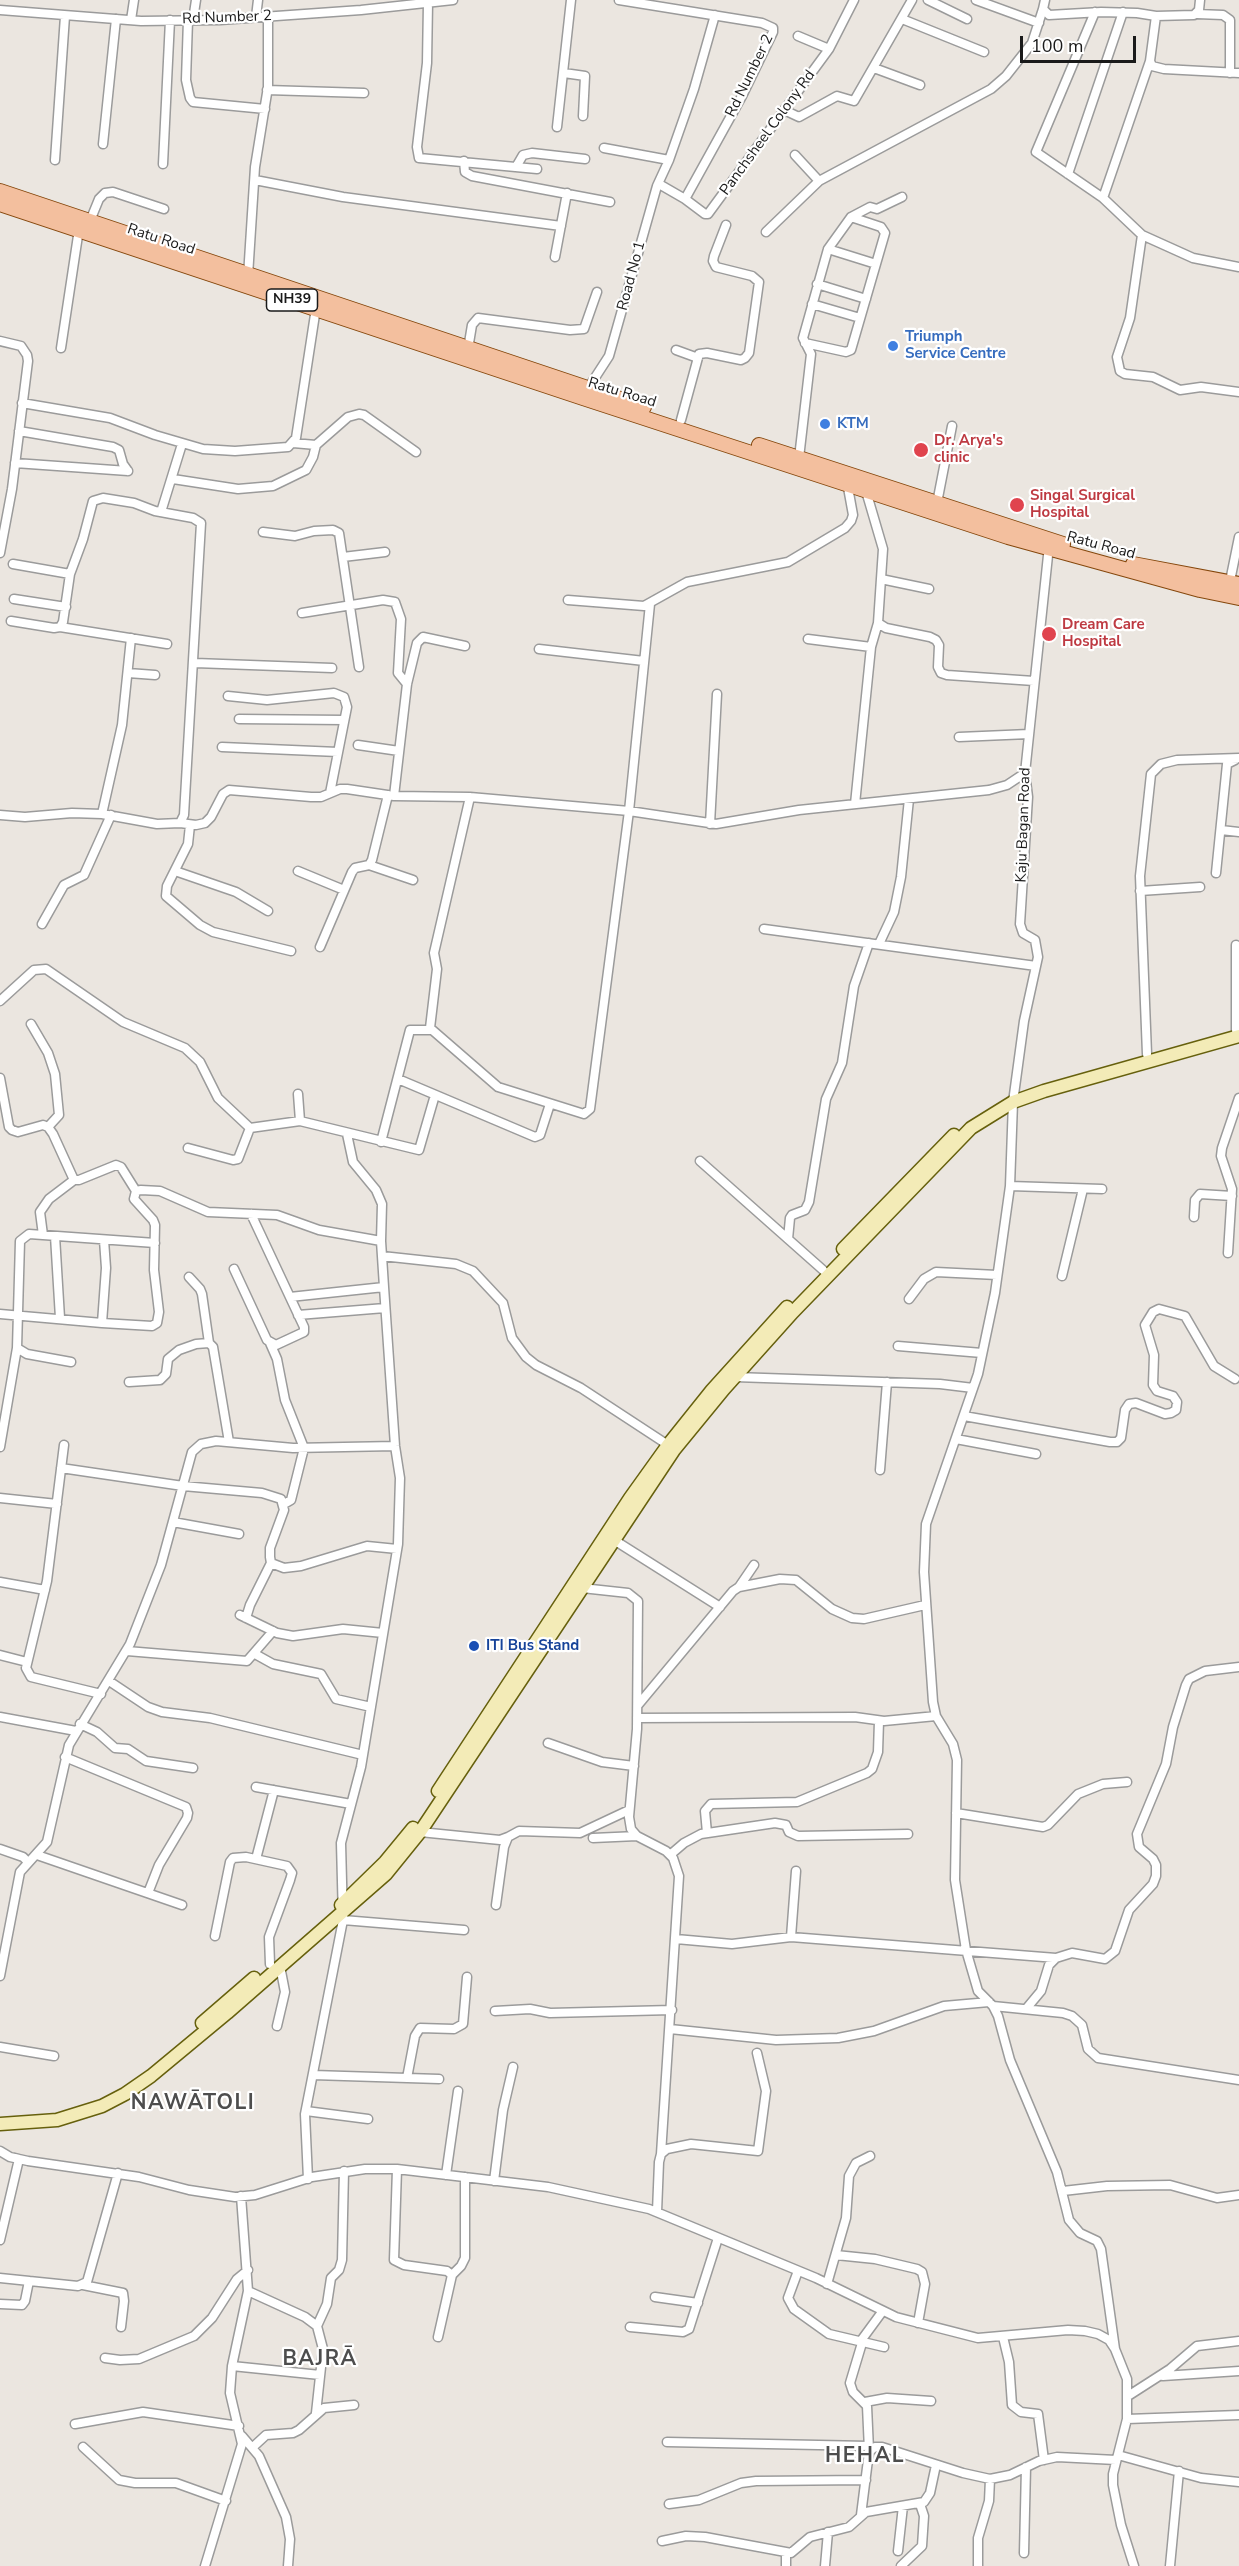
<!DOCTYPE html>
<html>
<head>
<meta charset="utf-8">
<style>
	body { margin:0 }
	#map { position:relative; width:1239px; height:2566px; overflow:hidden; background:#ebe6e0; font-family:"Nunito Sans",sans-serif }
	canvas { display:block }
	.scale { position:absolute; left:1020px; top:36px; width:116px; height:27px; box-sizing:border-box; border:3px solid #1a1a1a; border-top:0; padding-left:8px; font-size:18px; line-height:21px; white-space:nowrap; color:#1a1a1a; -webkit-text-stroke:4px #fff; paint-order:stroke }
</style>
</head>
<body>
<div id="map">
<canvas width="1239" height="2566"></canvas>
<div class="scale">100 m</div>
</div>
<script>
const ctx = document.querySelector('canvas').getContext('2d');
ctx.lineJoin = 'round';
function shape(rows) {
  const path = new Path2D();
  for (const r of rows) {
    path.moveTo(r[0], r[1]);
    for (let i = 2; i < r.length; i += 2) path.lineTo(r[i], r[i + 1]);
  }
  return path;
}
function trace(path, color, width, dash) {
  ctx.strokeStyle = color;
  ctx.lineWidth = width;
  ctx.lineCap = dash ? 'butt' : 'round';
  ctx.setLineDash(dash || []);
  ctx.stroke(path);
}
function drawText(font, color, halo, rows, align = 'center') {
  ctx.font = font + ' "Nunito Sans",sans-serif';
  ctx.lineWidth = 4.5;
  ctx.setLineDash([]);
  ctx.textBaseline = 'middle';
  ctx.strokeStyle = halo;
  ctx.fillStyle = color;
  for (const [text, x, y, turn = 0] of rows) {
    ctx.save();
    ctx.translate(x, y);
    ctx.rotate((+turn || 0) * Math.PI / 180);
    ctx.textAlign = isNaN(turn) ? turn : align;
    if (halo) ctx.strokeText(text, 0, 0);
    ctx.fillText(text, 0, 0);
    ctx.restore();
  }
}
const street = shape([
	[619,0,762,23,773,28,773,32,742,96,685,199],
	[928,0,967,19],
	[976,0,1039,23],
	[1045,0,1043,9,1049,15,1101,12,1137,13,1156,16,1150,61,1152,66,1164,69,1239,73],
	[428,3,427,63,417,147,419,158,537,169],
	[0,10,141,21,220,20,361,10,453,0],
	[1095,12,1036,152,1103,198,1142,235,1193,258,1239,267],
	[1197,14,1223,15,1230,20,1230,73],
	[1156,16,1194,15,1199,10,1200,0],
	[256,17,258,0],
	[902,19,984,52],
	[131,20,134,0],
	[188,20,186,80,190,98,193,102,265,109],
	[193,20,196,0],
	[798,36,829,49],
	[874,68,920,85],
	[564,73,585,76,583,116],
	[267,90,364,93],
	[784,110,799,117,837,96,854,101,912,0],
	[557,127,571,0],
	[103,144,116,19],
	[604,148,669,160,694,89,715,15],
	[795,155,819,181],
	[55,160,65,16],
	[464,161,465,172,472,176,610,202],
	[163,164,170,20],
	[516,167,523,155,532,153,585,159],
	[1068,174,1123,12],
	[255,180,343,197,561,226],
	[659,184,685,199,705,214,708,214,829,49,854,0],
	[1103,198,1150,61],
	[90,221,99,199,105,193,113,192,164,209],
	[766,232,819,181,991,89,1006,76,1032,43,1043,9],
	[1142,235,1130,318,1117,357,1120,371,1125,374,1153,377,1180,390,1201,387,1239,392],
	[828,249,876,264],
	[555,257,567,193],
	[248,276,255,167,268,87,268,17],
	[817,284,866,299],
	[812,304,860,318],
	[0,341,21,346,27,355,28,361,12,489,0,553],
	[805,343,846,352,851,350,885,233,881,227,851,217],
	[61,348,79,229],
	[468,349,472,325,478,318,570,330,584,329,597,292],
	[676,350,698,358],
	[587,390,609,356,657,186,669,160],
	[22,403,110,418,155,435,203,449,235,451,288,447,296,438,316,308],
	[681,420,699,354,707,353,741,360,745,358,749,353,759,282,752,276,716,267,713,261,714,256,726,225],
	[19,431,113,447,119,450,123,464,128,471],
	[293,443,316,445,348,417,359,414,364,415,416,452],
	[799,458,811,354,803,338,828,249,851,217,870,207,877,209,902,197],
	[15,463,128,471],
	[173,479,238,489,273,486,306,470,313,457,316,445],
	[866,491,883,549,878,623,886,628,930,637,936,640,939,645,938,667,941,673,947,675,1034,681],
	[937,503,952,426],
	[161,512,182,444],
	[263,532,295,536,314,531,333,530,339,533,359,667],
	[1049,546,1025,773,1028,797,1020,924,1023,933,1035,940,1038,957,1024,1021,1013,1102,1010,1186,995,1293,978,1374,926,1524,924,1572,933,1702,936,1716,953,1744,957,1760,955,1880,966,1950,978,1991,993,2006,998,2016,1010,2060,1057,2172,1069,2220,1080,2233,1097,2241,1101,2249,1115,2349],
	[343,557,385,552],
	[13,564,70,574],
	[881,579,929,589],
	[1229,586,1239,537],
	[14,599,66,607],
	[568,600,644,606,687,582,788,562,845,528,851,521,853,515,847,482],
	[302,613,383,600,395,602,401,619,398,673,407,684],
	[60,627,167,644],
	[808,639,871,647,855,804],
	[871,647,878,623],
	[539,649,644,661],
	[195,663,332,668],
	[128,673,155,675],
	[228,696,267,700,334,693,344,697,347,707,330,793],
	[239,719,344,720],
	[959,737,1029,734],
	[358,745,399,751],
	[222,747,338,752],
	[394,796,407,684,417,643,423,637,465,646],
	[470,797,434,953,437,969,430,1028,498,1087,584,1114,590,1109,629,811,650,604],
	[102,814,122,725,131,638],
	[0,815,25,817,72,813,102,814,157,824,180,823,184,815,201,523,193,518,155,511,134,503,103,498,93,501,83,539,70,574,63,622,60,627,54,628,11,621],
	[180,823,196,825,205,823,211,817,223,794,229,790,311,797,321,797,340,789,347,789,394,796,470,797,629,811,716,824,799,810,989,790,1007,785,1025,773],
	[710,824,717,694],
	[190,825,188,844,167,886,166,896,200,925,213,932,291,951],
	[1221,830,1239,832],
	[369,865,413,880],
	[175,871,236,892,268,911],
	[298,871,344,890],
	[1216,873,1227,764,1235,760],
	[1140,891,1200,887],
	[42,924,64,885,84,875,111,815],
	[764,929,1036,966],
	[879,944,894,912,901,877,909,799],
	[1236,945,1236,1030],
	[320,947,352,872,355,868,369,865,372,860,388,795],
	[0,1001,34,970,46,969,123,1022,185,1048,200,1062,218,1098,250,1128,300,1121,419,1150,435,1095],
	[31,1024,48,1053,55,1074,59,1115,48,1127],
	[1147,1054,1140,876,1151,774,1161,764,1177,760,1239,758],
	[0,1078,9,1127,12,1130,18,1132,43,1125,48,1127,53,1134,74,1180,79,1180,116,1165,121,1167,136,1191],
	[398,1079,535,1137,540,1135,550,1104],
	[298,1094,300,1121],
	[347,1134,353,1162,376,1190,382,1204,381,1241,384,1287,395,1446,400,1478,398,1544,361,1767,341,1843,343,1920,464,1930],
	[381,1142,410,1030,431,1030],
	[188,1148,233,1160,238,1159,250,1128],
	[700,1161,823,1270],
	[1010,1186,1102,1189],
	[1194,1217,1195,1200,1200,1194,1232,1196],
	[43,1235,40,1212,49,1199,74,1180],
	[55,1236,60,1318],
	[788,1239,790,1218,792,1215,805,1210,809,1202,826,1099,842,1063,854,986,869,943],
	[1228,1253,1232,1189,1221,1156,1222,1148,1239,1098],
	[382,1256,456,1264,473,1271,503,1303,512,1338,526,1357,536,1365,581,1388,668,1445],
	[234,1269,267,1340,276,1345,304,1332,304,1327,251,1214],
	[1062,1276,1083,1189],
	[189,1277,200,1289,202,1294,209,1343],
	[290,1297,384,1287],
	[909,1299,924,1279,936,1272,997,1275],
	[0,1314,102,1323,152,1326,157,1323,159,1312,154,1270,155,1225,153,1220,134,1199,136,1191,141,1190,160,1191,208,1212,277,1215,319,1230,381,1241],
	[298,1315,385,1308],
	[102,1323,106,1268,104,1240],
	[270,1343,277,1359,285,1400,304,1448,291,1500,284,1504],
	[898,1346,982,1353],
	[71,1362,27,1354,17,1348,20,1241,29,1234,155,1243],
	[735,1377,940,1384,973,1388],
	[129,1382,160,1380,166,1374,168,1359,179,1350,196,1344,209,1343,213,1347,229,1442],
	[964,1416,1110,1442,1117,1442,1121,1438,1125,1410,1129,1404,1136,1403,1165,1414,1171,1413,1176,1410,1177,1402,1173,1396,1157,1391,1153,1385,1154,1355,1145,1325,1153,1312,1159,1309,1185,1316,1214,1366,1235,1379],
	[956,1439,1036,1454],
	[64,1445,47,1581,26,1668,31,1677,101,1694],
	[0,1447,17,1348],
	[61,1468,183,1486,262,1493,281,1499,284,1510,270,1548,270,1557,271,1563,284,1568,301,1566,367,1546,397,1549],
	[880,1470,887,1382],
	[0,1498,57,1504],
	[173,1522,239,1534],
	[614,1540,720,1607],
	[0,1582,45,1590],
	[739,1587,754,1565],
	[582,1588,628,1593,638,1601,637,1729,629,1817,631,1829,637,1836,666,1851,673,1858,679,1876,661,2154],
	[240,1615,277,1633,293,1636,343,1629,383,1633],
	[246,1618,250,1605,271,1563],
	[127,1651,247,1661,273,1631],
	[255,1654,273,1664,321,1674,336,1699,371,1707],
	[0,1655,27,1662],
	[109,1681,148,1707,162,1712,210,1718,363,1755],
	[638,1705,733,1591,739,1587,780,1579,796,1580,832,1609,852,1618,864,1619,925,1605],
	[0,1717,76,1731],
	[637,1718,855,1717,884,1721,936,1716],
	[80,1724,97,1732,115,1748,128,1749,146,1761,193,1768],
	[548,1743,602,1762,634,1766],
	[65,1757,186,1807,188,1813,187,1818,159,1865,148,1893],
	[256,1787,351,1804],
	[956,1813,1043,1827,1048,1825,1078,1794,1103,1784,1127,1782],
	[420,1832,500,1840,508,1837],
	[707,1833,705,1811,711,1804,797,1802,867,1773,872,1769,878,1752,879,1721],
	[593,1838,637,1836],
	[0,1849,23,1857,28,1862],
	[37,1855,182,1905],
	[670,1855,684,1843,701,1834,775,1823,786,1825,789,1832,798,1836,908,1834],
	[256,1859,274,1790],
	[496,1905,504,1847,508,1837,519,1831,580,1833,629,1810],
	[215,1936,230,1862,233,1858,246,1857,287,1866,292,1873,290,1880,269,1937,270,1964],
	[791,1937,796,1871],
	[676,1939,732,1944,791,1937,1056,1958],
	[0,1976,20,1872,47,1842,69,1745,130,1644,161,1565,192,1452,201,1444,216,1441,293,1448,395,1446],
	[993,2006,1063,2013,1072,2016,1082,2025,1088,2049,1098,2058,1239,2080],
	[1026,2009,1041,1991,1049,1965,1056,1958,1072,1953,1105,1959,1115,1951,1129,1910,1153,1884,1156,1876,1156,1865,1153,1859,1139,1847,1137,1834,1166,1764,1173,1727,1186,1685,1189,1679,1205,1671,1239,1667],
	[495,2011,530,2009,550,2013,672,2010],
	[277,2026,285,1992,280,1966],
	[670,2029,776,2040,838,2038,874,2031,944,2006,989,2002],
	[0,2047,54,2056],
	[313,2075,439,2079],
	[407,2078,415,2036,420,2028,454,2029,463,2024,467,1977],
	[306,2111,368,2119],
	[0,2151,10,2157,28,2161,139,2177,189,2190,235,2197,255,2195,312,2177,365,2169,397,2169,548,2187,649,2209,816,2278,896,2317,978,2338,1068,2330,1085,2331,1098,2334,1109,2340,1115,2349,1127,2379,1127,2419,1113,2474,1113,2485,1121,2525,1134,2566],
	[397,2169,394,2260,404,2265,447,2271,452,2275,438,2337],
	[446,2175,458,2091],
	[308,2179,305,2114,343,1920],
	[494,2181,503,2110,513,2067],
	[1063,2191,1107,2186,1170,2185,1217,2198,1239,2195],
	[657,2212,659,2162,661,2154,667,2149,691,2144,758,2151,766,2091,757,2053],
	[0,2240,19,2159,15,2158],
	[836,2255,875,2259,917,2269,922,2272,925,2284,918,2323],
	[798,2271,788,2298,794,2309,829,2334,884,2347],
	[452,2275,461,2266,465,2258,465,2177],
	[0,2278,78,2286,87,2282,118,2173],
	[827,2284,846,2218,849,2176,856,2163,870,2156],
	[83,2285,123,2293,124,2301,121,2327],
	[248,2291,305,2317,317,2326,323,2349,316,2413],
	[655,2297,698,2303],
	[0,2304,22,2305,25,2301,29,2281],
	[317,2326,327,2304,331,2278,339,2270,342,2260,344,2171],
	[630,2327,683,2332,689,2329,718,2238],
	[1003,2337,1009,2362,1012,2405,1021,2412,1038,2414,1044,2460],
	[860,2342,882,2312],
	[862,2343,850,2383,853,2392,867,2406,869,2450],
	[105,2358,120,2360,139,2359,194,2336,212,2318,237,2279,248,2270],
	[232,2366,320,2375],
	[1163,2376,1239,2371],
	[1128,2396,1170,2369,1197,2346,1239,2341],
	[865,2402,887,2398,931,2401],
	[1127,2419,1239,2415],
	[75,2424,143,2412,239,2426],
	[242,2436,259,2456,286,2517,290,2539,288,2566],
	[667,2442,869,2446],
	[83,2447,119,2480,135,2483,176,2483,226,2501],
	[253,2447,266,2435,293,2433,299,2430,324,2408,354,2405],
	[1118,2455,1201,2478,1239,2482],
	[669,2504,699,2500,741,2483,756,2481,866,2480],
	[861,2515,869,2452,875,2447,882,2447,963,2473,990,2479,1010,2475,1039,2461,1057,2457,1116,2460],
	[662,2541,686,2536,705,2537,791,2553,810,2537,849,2527,866,2512,924,2502,930,2493,936,2465],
	[898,2551,903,2506],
	[786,2553,786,2566],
	[1024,2553,1026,2467],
	[205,2566,242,2444,230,2393,232,2366,248,2291,241,2196],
	[825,2566,828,2532],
	[901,2566,922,2546,924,2516,920,2504],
	[978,2566,978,2538,989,2501,990,2479],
	[1170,2566,1179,2471]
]);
const secondary = shape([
	[843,1249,954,1135],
	[438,1791,630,1498,668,1445,712,1390,787,1307],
	[341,1905,385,1862,413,1828],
	[202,2023,254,1978],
	[0,2124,57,2120,102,2106,125,2094,151,2076,227,2013,386,1874,420,1832,674,1450,724,1389,793,1312,971,1128,1013,1102,1044,1091,1239,1036]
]);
const primary = shape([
	[0,191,644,407],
	[0,204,583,398,1008,537,1200,590,1239,598],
	[759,445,1063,544],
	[1133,564,1239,584]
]);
trace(street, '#9b9b9b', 11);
trace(secondary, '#66600d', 15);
trace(primary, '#85470c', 16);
trace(street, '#fff', 8);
trace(secondary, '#f3ebb7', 12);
trace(primary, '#f3bf9e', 14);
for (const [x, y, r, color] of [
	[893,346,6,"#3f7fe0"],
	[825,424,6,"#3f7fe0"],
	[921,450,8,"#e0444e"],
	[1017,505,8,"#e0444e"],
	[1049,634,8,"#e0444e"],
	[474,1646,6,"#1a4fb4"]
]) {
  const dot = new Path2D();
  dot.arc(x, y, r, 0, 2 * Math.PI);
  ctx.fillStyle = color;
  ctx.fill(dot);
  trace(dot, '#fff', 2);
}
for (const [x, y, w] of [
	[292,300,51]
]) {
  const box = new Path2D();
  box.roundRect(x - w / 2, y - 11, w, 22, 4.5);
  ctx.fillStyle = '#fff';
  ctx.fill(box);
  trace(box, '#1a1a1a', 1.5);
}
drawText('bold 14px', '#1a1a1a', null, [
	["NH39",292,300]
]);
drawText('15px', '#1a1a1a', '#fff', [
	["Rd Number 2",227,18,-2],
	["Rd Number 2",750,76,-64],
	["Panchsheel Colony Rd",768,133,-54],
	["Ratu Road",161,240,18],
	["Road No 1",632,276,-75],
	["Ratu Road",622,393,17],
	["Ratu Road",1101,546,15],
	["Kaju Bagan Road",1024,825,-88]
]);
drawText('bold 15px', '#366cbe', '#fff', [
	["Triumph",905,337],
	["Service Centre",905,354],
	["KTM",837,424]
], 'left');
drawText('bold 15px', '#be3a42', '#fff', [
	["Dr. Arya's",934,441],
	["clinic",934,458],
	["Singal Surgical",1030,496],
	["Hospital",1030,513],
	["Dream Care",1062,625],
	["Hospital",1062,642]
], 'left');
drawText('bold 15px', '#164399', '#fff', [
	["ITI Bus Stand",486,1646]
], 'left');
ctx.letterSpacing = '1.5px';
drawText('bold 21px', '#4d4d4d', '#fff', [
	["NAWĀTOLI",193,2104],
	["BAJRĀ",320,2360],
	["HEHAL",865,2457]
]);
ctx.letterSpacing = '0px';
</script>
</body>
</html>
